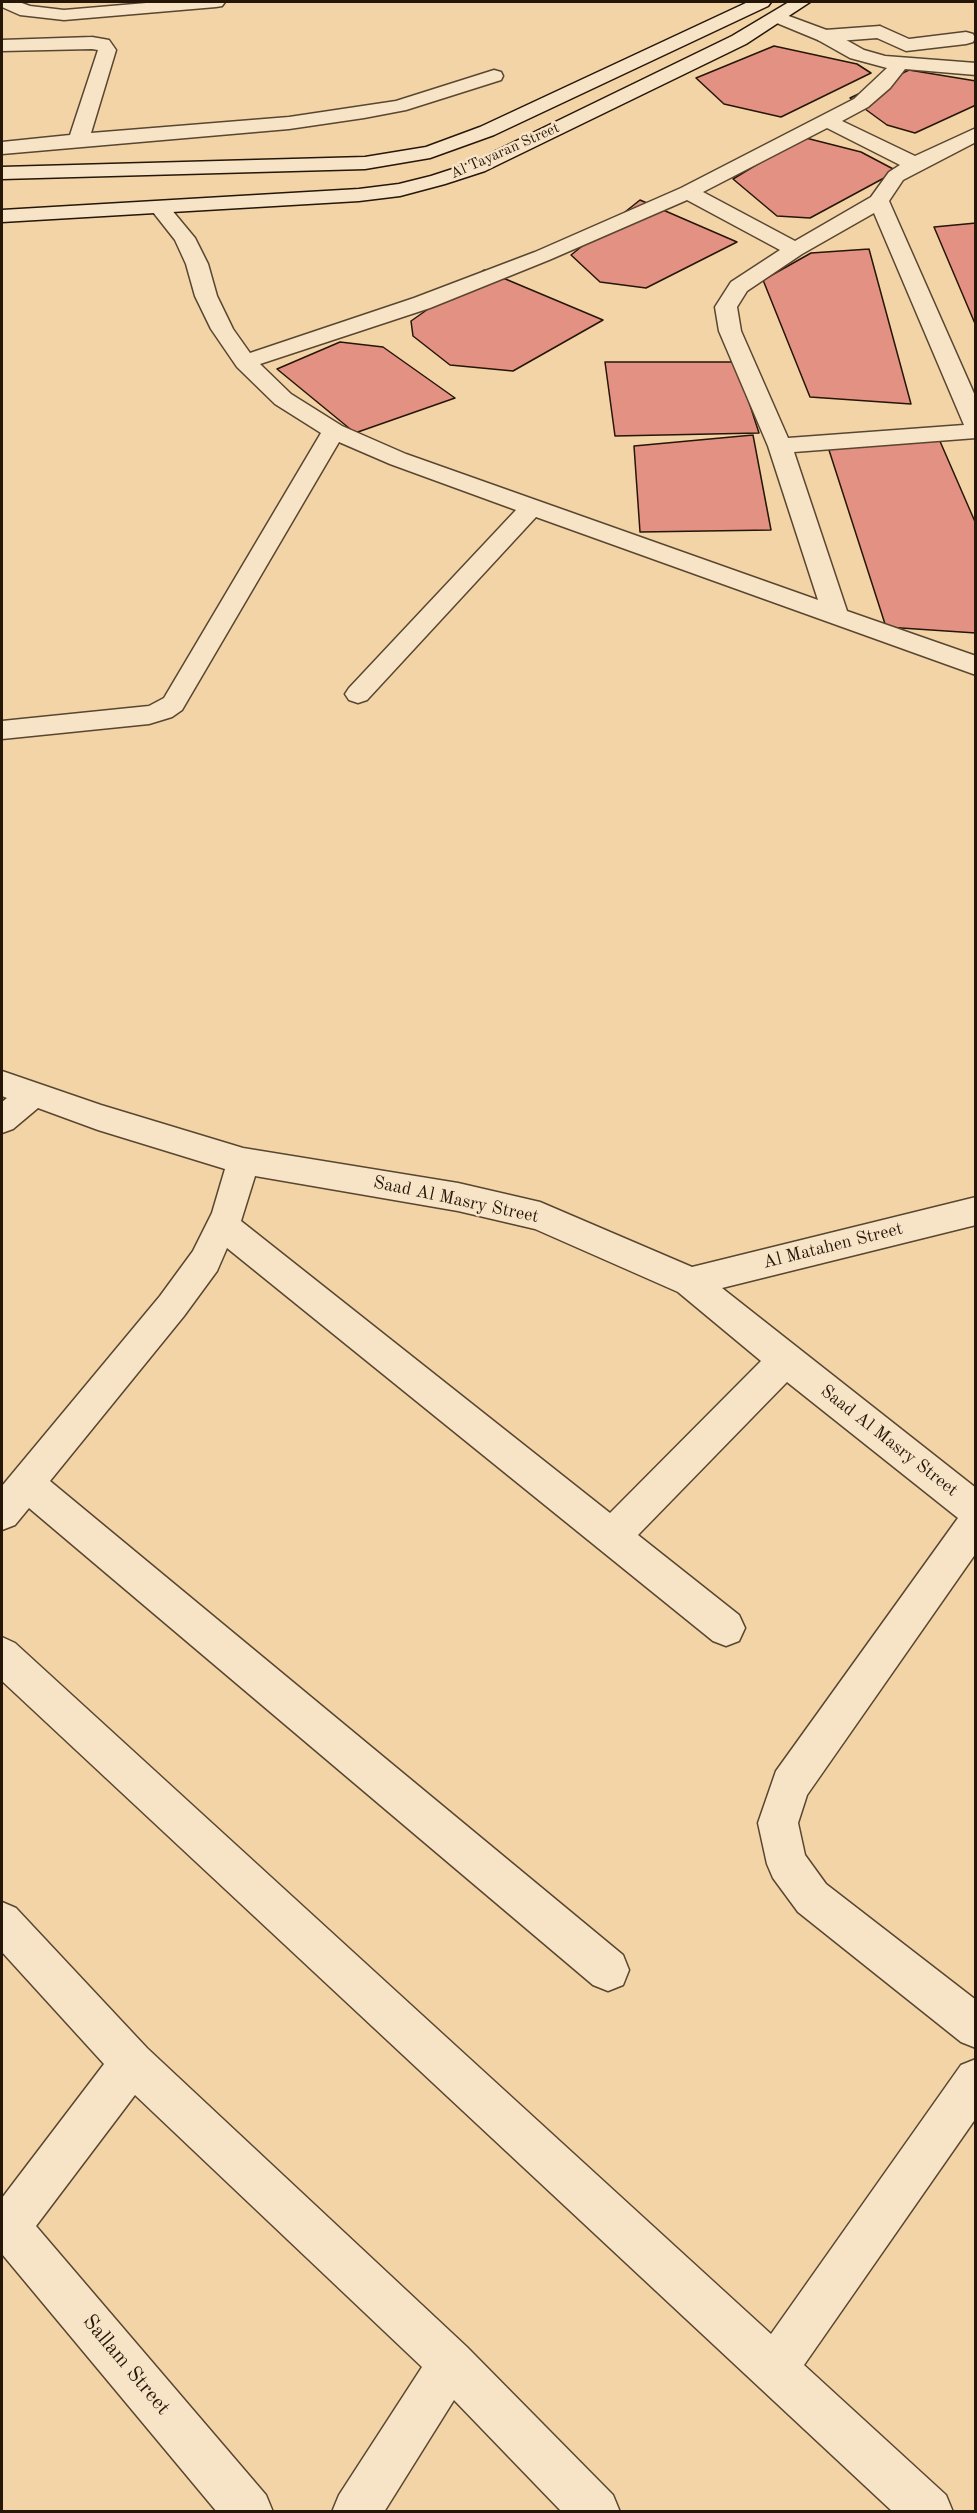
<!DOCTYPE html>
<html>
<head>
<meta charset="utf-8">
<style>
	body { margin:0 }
	#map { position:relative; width:977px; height:2513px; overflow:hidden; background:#f2d4a7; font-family:"Old Standard TT",serif }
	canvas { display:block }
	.frame { position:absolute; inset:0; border:3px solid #251608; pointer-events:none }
</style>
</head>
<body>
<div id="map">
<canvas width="977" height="2513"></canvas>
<div class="frame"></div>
</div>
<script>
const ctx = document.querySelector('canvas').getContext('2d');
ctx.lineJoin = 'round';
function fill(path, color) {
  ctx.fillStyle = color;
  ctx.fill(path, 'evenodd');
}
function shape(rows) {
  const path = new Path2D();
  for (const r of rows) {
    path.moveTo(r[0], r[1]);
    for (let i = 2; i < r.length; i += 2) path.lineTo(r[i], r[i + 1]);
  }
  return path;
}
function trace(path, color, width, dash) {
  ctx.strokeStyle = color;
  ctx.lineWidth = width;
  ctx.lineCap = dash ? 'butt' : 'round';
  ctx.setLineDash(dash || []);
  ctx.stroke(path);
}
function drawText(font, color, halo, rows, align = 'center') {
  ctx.font = font + ' "Old Standard TT",serif';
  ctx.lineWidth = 5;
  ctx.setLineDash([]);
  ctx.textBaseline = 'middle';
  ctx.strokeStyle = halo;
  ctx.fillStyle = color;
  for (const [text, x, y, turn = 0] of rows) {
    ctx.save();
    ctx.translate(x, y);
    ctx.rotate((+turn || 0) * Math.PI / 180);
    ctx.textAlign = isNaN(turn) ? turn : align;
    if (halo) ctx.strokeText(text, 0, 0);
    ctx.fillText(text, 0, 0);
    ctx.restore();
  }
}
const building = shape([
	[774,46,857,64,871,73,781,117,724,104,696,78,774,46],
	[909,70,976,81,976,105,915,133,887,125,850,98,909,70],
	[802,137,861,152,897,171,810,218,777,216,733,179,802,137],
	[640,200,737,242,646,288,600,282,571,255,640,200],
	[976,223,976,326,934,227,976,223],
	[869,249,911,404,810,397,763,280,811,253,869,249],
	[484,270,603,320,513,371,450,365,413,336,411,321,484,270],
	[340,342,383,347,455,398,355,433,277,369,340,342],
	[605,362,736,362,759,433,615,436,605,362],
	[753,435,771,530,640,532,634,446,753,435],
	[939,439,976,524,976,633,886,627,828,447,939,439]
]);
fill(building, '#e39183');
trace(building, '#251608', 1.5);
const lane = shape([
	[880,26,909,39,966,32,973,34,975,38,973,42,966,44,906,51,877,38,825,42,818,40,816,36,818,32,825,30,880,26],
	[92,37,109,40,116,50,91,133,289,117,396,101,494,70,501,72,503,76,501,80,406,110,364,118,289,129,2,154,2,142,70,135,98,50,92,49,2,51,2,40,92,37]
]);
const street = shape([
	[2,2,19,2,30,6,64,10,158,2,225,2,222,6,216,7,64,20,20,15,2,7,2,2],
	[778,12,832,32,864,50,885,56,976,63,976,75,905,69,890,88,868,107,842,121,915,156,976,128,976,142,903,180,889,201,976,398,976,438,794,452,847,611,976,656,976,675,536,517,367,700,358,703,349,700,345,694,349,688,516,510,390,464,339,442,182,710,172,717,149,724,2,739,2,721,149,706,164,698,321,433,275,404,237,367,211,329,195,296,186,264,175,240,149,207,152,203,166,203,195,238,208,264,217,296,233,329,250,353,414,298,535,252,681,188,854,99,887,68,850,58,818,40,772,21,769,17,772,13,778,12],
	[827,128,900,165,889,172,871,197,795,241,703,192,827,128],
	[687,200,780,250,731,282,715,307,719,331,768,446,818,600,406,454,342,426,291,394,260,364,430,308,549,260,687,200],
	[874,213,964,425,788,438,741,331,737,307,747,291,802,254,874,213],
	[2,1071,101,1105,243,1148,458,1183,540,1202,692,1267,976,1197,976,1225,722,1288,976,1488,976,1553,807,1795,798,1823,805,1855,826,1884,976,2000,976,2048,961,2042,798,1912,773,1878,767,1864,758,1823,776,1771,958,1518,787,1382,638,1535,739,1615,745,1628,739,1641,726,1646,713,1641,227,1248,217,1271,184,1316,50,1481,623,1955,629,1970,623,1985,608,1991,593,1985,29,1508,15,1525,2,1530,2,1486,160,1296,193,1251,212,1213,225,1169,98,1130,38,1108,13,1129,2,1133,2,1102,7,1098,2,1096,2,1071],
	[255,1176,458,1211,535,1229,678,1292,761,1361,610,1513,241,1221,255,1176],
	[2,1637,15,1643,771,2334,961,2065,976,2059,976,2118,804,2365,946,2495,953,2512,893,2512,2,1681,2,1637],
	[2,1902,16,1908,147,2048,467,2347,613,2495,620,2512,562,2512,454,2400,384,2512,332,2512,339,2495,422,2367,135,2095,36,2226,266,2495,273,2512,217,2512,2,2254,2,2198,104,2064,2,1952,2,1902]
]);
const secondary = shape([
	[748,2,771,2,768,6,494,135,430,158,365,169,2,179,2,167,365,157,426,147,480,127,748,2],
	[789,2,810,2,746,44,485,171,445,184,400,196,359,201,2,222,2,210,359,189,399,184,431,176,471,163,732,36,789,2]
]);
trace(lane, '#584630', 3);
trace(street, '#584630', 3);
trace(secondary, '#251608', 3);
fill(lane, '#f7e3c6');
fill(street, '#f7e3c6');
fill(secondary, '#f7e3c6');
drawText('15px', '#251608', '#f7e3c6', [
	["Al Tayaran Street",505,151,-24]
]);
drawText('18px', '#251608', '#f7e3c6', [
	["Saad Al Masry Street",456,1200,12],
	["Al Matahen Street",833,1246,-14],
	["Saad Al Masry Street",889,1441,38]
]);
drawText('21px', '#251608', '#f7e3c6', [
	["Sallam Street",126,2365,50]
]);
</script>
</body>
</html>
